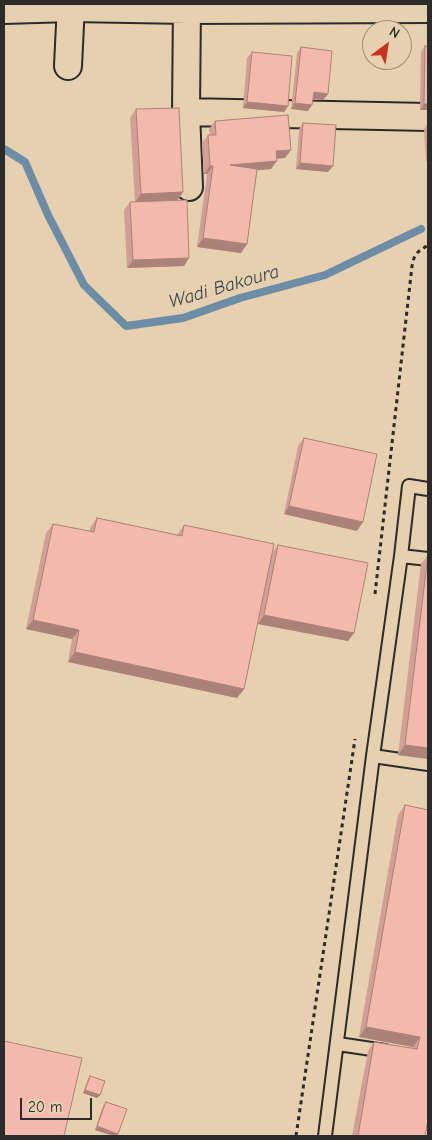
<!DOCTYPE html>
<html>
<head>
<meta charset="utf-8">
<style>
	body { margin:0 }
	#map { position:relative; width:432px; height:1140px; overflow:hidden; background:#e7d0af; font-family:"Comic Neue",sans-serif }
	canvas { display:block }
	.frame { position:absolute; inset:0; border:5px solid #2b2b2b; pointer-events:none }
	.north { position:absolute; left:362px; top:20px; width:50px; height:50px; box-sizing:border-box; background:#e7d0af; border:1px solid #9c8e7a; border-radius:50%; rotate:31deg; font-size:14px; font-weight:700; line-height:20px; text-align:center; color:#2b2b2b }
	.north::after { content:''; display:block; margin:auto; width:18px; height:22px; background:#c8321e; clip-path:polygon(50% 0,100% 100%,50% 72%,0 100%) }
	.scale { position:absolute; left:20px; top:1098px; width:72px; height:22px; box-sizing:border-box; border:2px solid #2b2b2b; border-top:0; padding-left:6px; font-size:15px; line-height:18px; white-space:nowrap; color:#2b2b2b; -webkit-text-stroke:4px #e7d0af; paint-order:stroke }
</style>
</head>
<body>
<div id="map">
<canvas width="432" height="1140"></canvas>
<div class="frame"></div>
<div class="north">N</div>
<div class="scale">20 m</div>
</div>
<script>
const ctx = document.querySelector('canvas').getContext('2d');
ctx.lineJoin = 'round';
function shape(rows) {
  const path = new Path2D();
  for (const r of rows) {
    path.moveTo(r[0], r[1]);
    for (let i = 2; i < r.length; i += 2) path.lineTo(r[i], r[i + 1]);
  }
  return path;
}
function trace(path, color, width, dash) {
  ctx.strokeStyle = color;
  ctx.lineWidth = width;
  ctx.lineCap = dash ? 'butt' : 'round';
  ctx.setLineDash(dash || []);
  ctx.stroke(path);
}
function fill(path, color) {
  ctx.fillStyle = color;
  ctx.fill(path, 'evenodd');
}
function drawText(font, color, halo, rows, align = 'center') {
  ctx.font = font + ' "Comic Neue",sans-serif';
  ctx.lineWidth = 4;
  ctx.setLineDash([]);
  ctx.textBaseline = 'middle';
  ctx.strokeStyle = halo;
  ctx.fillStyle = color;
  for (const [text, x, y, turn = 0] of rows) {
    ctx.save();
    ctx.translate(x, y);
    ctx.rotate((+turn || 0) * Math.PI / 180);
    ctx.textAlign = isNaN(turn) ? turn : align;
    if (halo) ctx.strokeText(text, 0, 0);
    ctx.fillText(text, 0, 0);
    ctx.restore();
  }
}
trace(shape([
	[4,149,25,162,48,215,84,285,126,326,183,318,240,298,325,275,421,229]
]), '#6c8da5', 8);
const lane = shape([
	[401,556,409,486,428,489],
	[373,756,428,764],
	[338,1044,385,1051],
	[325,1136,373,756,401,556,428,559]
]);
const street = shape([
	[187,4,186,112,189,187],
	[4,10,71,8,188,10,428,9],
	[68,66,71,4],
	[186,112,428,117]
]);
trace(lane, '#2b2b2b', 16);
trace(street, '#2b2b2b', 30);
trace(shape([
	[375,594,412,266,414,258,418,252,428,245],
	[296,1136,355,739]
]), '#2b2b2b', 3, [4, 4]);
trace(lane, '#e7d0af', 12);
trace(street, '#e7d0af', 26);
fill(shape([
	[425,46,428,110,420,110,421,52],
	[301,47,328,94,323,100,313,99,308,111,291,109,297,53],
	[252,52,288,106,284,112,243,108,247,58],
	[136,109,183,192,178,200,184,266,127,268,124,210,130,202,135,202,130,118],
	[215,121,285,158,277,159,271,169,257,170,247,244,241,253,197,247,207,174,204,174,202,143,208,135,210,135,209,129],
	[303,123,328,172,296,169,299,129],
	[428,123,428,161,426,161,424,129],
	[304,438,357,531,284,514,298,446],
	[97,518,177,535,184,525,272,553,278,545,354,633,348,641,258,624,267,577,244,689,237,698,68,662,72,639,26,629,46,533,53,524,89,532,90,528],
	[428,555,428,759,398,755,421,564],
	[405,805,428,810,428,1131,426,1131,425,1136,352,1136,368,1051,374,1042,412,1048,413,1047,359,1037,398,815],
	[90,1076,100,1095,97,1098,83,1093,88,1079],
	[106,1102,118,1134,117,1136,114,1136,95,1130,103,1105]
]), '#d19f94');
fill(shape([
	[314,92,328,94,323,100,310,98],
	[247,102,288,106,284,112,243,108],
	[295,103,312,105,308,111,291,109],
	[424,104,428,104,428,110,420,110],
	[291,150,285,158,270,159,276,151],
	[277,161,271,169,224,173,230,165],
	[300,163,333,166,328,172,296,169],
	[210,166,213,166,207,174,204,174],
	[183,192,177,200,135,202,141,194],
	[203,238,247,244,241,253,197,247],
	[189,258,184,266,127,268,133,260],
	[289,506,363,522,357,531,284,514],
	[264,615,354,633,348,641,258,624],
	[33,620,79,630,72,639,26,629],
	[75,652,244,689,237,698,68,662],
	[405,745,428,748,428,759,398,755],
	[366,1027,420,1037,413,1047,359,1037],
	[85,1090,100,1095,97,1098,83,1093],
	[97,1126,118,1134,117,1136,114,1136,95,1130]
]), '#aa8278');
const building = shape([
	[425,46,428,46,428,104,424,104,425,46],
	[301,47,332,51,328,94,314,92,312,105,295,103,301,47],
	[252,52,292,56,288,106,247,102,252,52],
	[179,108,183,192,141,194,136,109,179,108],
	[288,115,291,150,276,151,277,161,230,165,257,169,247,244,203,238,213,166,210,166,208,135,216,135,215,121,288,115],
	[303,123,336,125,333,166,300,163,303,123],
	[187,200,189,258,133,260,130,202,187,200],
	[304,438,377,454,363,522,289,506,304,438],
	[97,518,182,536,184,525,274,544,244,689,75,652,79,630,33,620,53,524,94,532,97,518],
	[278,545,368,563,354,633,264,615,278,545],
	[428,555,428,748,405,745,428,555],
	[405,805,428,810,428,1120,425,1136,358,1136,374,1042,417,1049,420,1037,366,1027,405,805],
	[4,1041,82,1058,64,1136,4,1136,4,1041],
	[90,1076,105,1081,100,1095,85,1090,90,1076],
	[106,1102,127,1109,118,1134,97,1126,106,1102]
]);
fill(building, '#f3b9ac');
trace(building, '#aa8278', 1);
drawText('italic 19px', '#3b4449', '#e7d0af', [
	["Wadi Bakoura",224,287,-16]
]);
</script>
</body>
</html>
